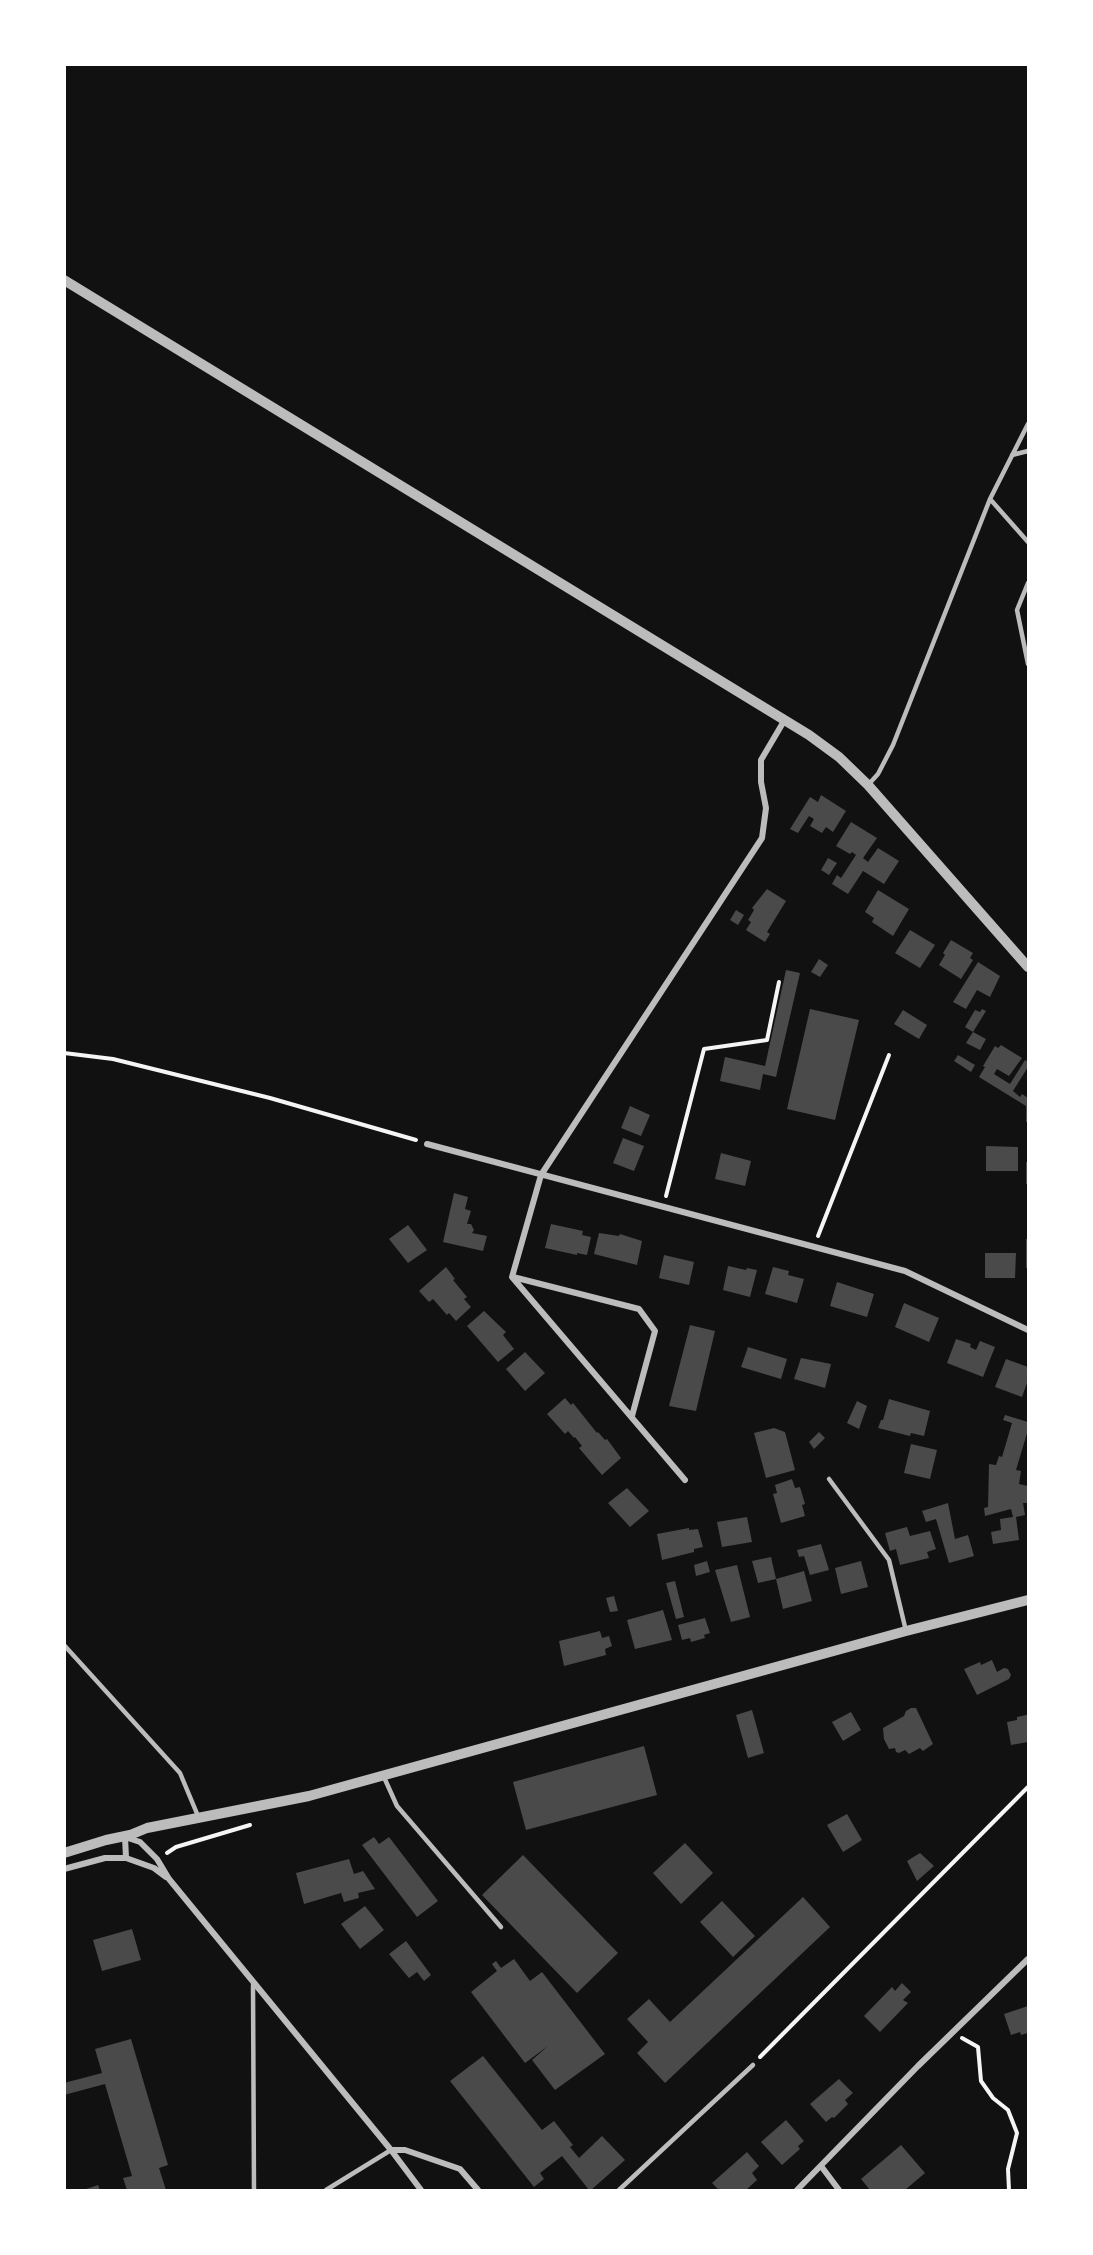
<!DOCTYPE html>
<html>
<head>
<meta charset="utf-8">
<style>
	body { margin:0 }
	#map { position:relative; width:1093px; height:2255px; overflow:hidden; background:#111; font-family:Manrope,sans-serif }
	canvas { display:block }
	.frame { position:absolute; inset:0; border:66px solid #fff; pointer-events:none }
</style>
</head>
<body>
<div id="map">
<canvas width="1093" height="2255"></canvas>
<div class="frame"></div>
</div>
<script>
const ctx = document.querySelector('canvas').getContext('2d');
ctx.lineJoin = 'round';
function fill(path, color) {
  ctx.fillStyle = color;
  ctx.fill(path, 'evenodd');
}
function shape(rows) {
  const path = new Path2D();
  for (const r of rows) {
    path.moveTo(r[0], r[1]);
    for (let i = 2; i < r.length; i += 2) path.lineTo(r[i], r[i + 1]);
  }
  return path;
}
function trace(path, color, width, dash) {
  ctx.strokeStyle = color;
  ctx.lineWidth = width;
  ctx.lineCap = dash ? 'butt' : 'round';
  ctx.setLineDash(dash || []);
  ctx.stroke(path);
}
fill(shape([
	[821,795,846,811,833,832,826,827,822,833,810,826,814,819,809,816,798,833,790,829,810,797,818,802],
	[851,822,877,838,863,858,868,862,878,848,899,861,884,884,863,871,848,894,832,884,837,875,841,878,856,855,852,852,850,854,836,846],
	[828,858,837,863,829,875,821,870],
	[767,889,786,901,767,932,770,934,765,942,746,930,751,922,748,920,754,910,752,908],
	[878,890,909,909,893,936,872,922,874,918,865,912],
	[736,910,744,915,738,925,730,920],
	[910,930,935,945,920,968,895,953],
	[951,940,973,953,970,958,973,960,961,979,939,965,945,955,943,953],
	[819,959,828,965,820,977,811,972],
	[978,962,1000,976,990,997,977,990,966,1009,953,1002],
	[786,970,800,973,776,1077,763,1074,760,1090,720,1081,725,1057,765,1066],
	[810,1009,859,1020,835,1120,787,1109],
	[982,1009,986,1011,973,1032,986,1039,980,1050,966,1043,973,1032,965,1027,975,1010,980,1012],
	[903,1010,927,1025,919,1039,894,1024],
	[1001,1045,1022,1058,1009,1076,997,1069,994,1074,1010,1084,1025,1060,1028,1062,1028,1067,1013,1091,1020,1097,1022,1094,1028,1098,1028,1122,1026,1122,1026,1106,979,1077,985,1067,983,1066,995,1046,998,1048],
	[958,1055,975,1065,971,1072,954,1061],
	[630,1106,650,1115,641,1136,621,1128],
	[623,1138,644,1146,634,1171,613,1163],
	[986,1146,1018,1147,1018,1171,986,1171],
	[721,1153,751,1161,745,1186,715,1179],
	[1026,1162,1028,1162,1028,1184,1026,1184],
	[454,1193,468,1197,465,1209,471,1211,467,1224,471,1224,474,1230,472,1233,487,1236,483,1251,443,1242],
	[551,1224,583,1231,582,1235,591,1237,587,1255,577,1253,577,1255,545,1248],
	[408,1225,427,1250,408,1263,389,1239],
	[599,1233,619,1236,620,1234,642,1241,637,1265,594,1254],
	[1026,1239,1028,1239,1028,1268,1026,1268],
	[985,1253,1016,1253,1015,1278,985,1278],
	[664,1255,694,1262,689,1285,659,1278],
	[728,1266,746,1270,747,1268,757,1270,750,1297,723,1290],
	[446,1267,455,1279,453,1280,467,1297,464,1299,471,1307,456,1321,449,1313,447,1315,433,1299,429,1302,419,1291],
	[773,1267,789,1271,788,1275,804,1279,797,1303,765,1294],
	[837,1282,874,1294,867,1317,830,1306],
	[904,1303,939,1318,929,1342,895,1327],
	[484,1311,506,1332,503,1335,514,1349,498,1362,467,1326],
	[690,1325,715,1331,696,1411,669,1406],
	[956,1339,971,1344,970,1347,976,1350,980,1341,995,1347,983,1377,947,1363],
	[748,1347,787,1359,781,1379,741,1367],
	[525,1352,545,1373,525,1391,506,1369],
	[801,1358,831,1364,825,1388,794,1379],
	[1006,1359,1028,1367,1028,1380,1022,1397,995,1387],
	[565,1398,571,1405,573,1403,597,1433,598,1432,605,1440,607,1439,621,1458,602,1475,579,1448,582,1446,575,1437,574,1438,568,1431,565,1434,547,1414],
	[889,1399,930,1411,924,1436,911,1433,910,1436,878,1428,881,1420,883,1420],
	[857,1401,867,1406,859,1429,847,1423],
	[1005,1415,1028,1422,1028,1430,1016,1470,1021,1471,1019,1484,1028,1486,1028,1503,1023,1503,1025,1515,1016,1517,1019,1540,993,1544,991,1532,1001,1530,1000,1519,1013,1517,1011,1509,985,1516,984,1508,988,1507,989,1464,996,1465,999,1456,1002,1457,1012,1423,1003,1420],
	[774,1428,785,1432,795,1470,766,1478,754,1433],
	[819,1432,825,1438,814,1449,809,1442],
	[911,1444,937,1450,930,1479,904,1473],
	[792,1479,795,1488,800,1487,805,1504,802,1505,805,1516,781,1523,773,1494,777,1493,775,1485],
	[627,1488,649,1511,630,1527,608,1503],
	[948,1503,955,1539,968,1535,974,1556,949,1563,936,1519,926,1522,922,1511],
	[747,1517,752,1542,722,1547,717,1522],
	[907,1527,910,1536,930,1531,936,1549,927,1552,929,1558,900,1565,896,1549,890,1551,885,1533],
	[689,1528,689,1530,698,1529,703,1547,694,1549,694,1552,662,1560,657,1534],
	[821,1544,829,1570,810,1575,804,1556,799,1557,797,1550],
	[771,1557,776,1579,758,1583,752,1561],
	[707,1561,710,1572,696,1576,694,1565],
	[861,1561,868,1587,841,1594,835,1568],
	[737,1565,750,1617,731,1622,715,1570],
	[804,1571,812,1601,783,1609,776,1579],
	[675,1581,684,1617,676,1619,666,1583],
	[614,1596,618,1611,610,1612,606,1598],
	[663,1610,672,1640,635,1649,627,1620],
	[705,1618,710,1633,704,1635,705,1638,691,1642,690,1638,682,1640,678,1625],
	[600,1631,602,1638,609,1636,612,1646,605,1649,606,1655,564,1666,559,1641],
	[992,1660,997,1672,1004,1668,1008,1669,1011,1675,1009,1679,977,1695,964,1669,980,1662,981,1665],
	[911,1708,916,1708,933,1744,923,1751,920,1748,909,1754,905,1750,899,1753,896,1752,895,1748,889,1749,884,1739,883,1728,904,1716,906,1711],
	[752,1710,764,1753,748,1758,736,1715],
	[851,1712,861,1730,843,1741,832,1722],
	[1026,1715,1028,1715,1028,1742,1011,1745,1007,1722,1017,1720,1017,1717],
	[644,1746,657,1795,526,1830,513,1782],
	[847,1814,862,1840,843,1852,827,1825],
	[374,1837,379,1844,389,1837,438,1901,417,1917,362,1845],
	[685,1843,713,1873,681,1904,653,1873],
	[920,1853,934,1866,917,1881,907,1861],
	[523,1855,618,1953,577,1993,482,1895],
	[349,1859,354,1874,363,1871,375,1889,358,1893,359,1898,344,1902,341,1893,304,1904,296,1873],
	[803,1897,830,1927,665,2083,637,2053,648,2042,627,2019,649,1999,670,2022],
	[722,1901,755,1936,733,1957,700,1922],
	[365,1906,384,1930,360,1949,341,1924],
	[132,1929,141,1960,102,1971,93,1940],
	[406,1941,431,1975,424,1981,417,1972,409,1978,389,1954],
	[514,1959,530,1981,542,1972,605,2054,555,2090,532,2060,548,2046,525,2063,471,1992,497,1971,492,1964,496,1961,501,1968],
	[902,1983,911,1992,903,2000,908,2003,880,2032,864,2016,892,1987,895,1991],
	[1028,2006,1028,2033,1021,2035,1020,2032,1011,2035,1004,2014],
	[131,2039,168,2165,159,2168,166,2190,127,2190,123,2178,132,2176,105,2084,64,2095,64,2083,102,2073,95,2049],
	[483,2056,542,2130,554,2121,573,2145,570,2147,579,2158,602,2136,625,2160,591,2190,589,2190,562,2156,540,2173,544,2179,534,2187,450,2081],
	[839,2079,853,2093,845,2100,848,2104,834,2118,832,2117,826,2122,810,2104],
	[786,2120,804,2141,798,2146,800,2149,782,2165,761,2142],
	[901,2145,925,2173,905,2190,870,2190,861,2179],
	[747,2152,759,2166,752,2173,757,2180,746,2190,719,2190,712,2183],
	[98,2185,100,2190,83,2190]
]), '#4a4a4a');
trace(shape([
	[64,1053,113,1059,270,1098,416,1140],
	[666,1196,704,1049,767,1040,779,982],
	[818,1236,889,1055],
	[167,1853,176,1847,250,1825],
	[962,2038,978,2047,981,2081,993,2098,1008,2110,1017,2133,1008,2169,1009,2190],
	[760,2057,1028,1787]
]), '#f5f5f5', 4);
trace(shape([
	[1012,455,1028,451],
	[990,499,1028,542],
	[1028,583,1017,610,1028,664],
	[868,785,878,774,893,745,990,499,1028,424],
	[829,1479,889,1560,906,1631],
	[64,1645,180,1773,198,1816],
	[383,1775,397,1806,501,1927],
	[253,1985,254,2190],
	[326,2190,391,2150],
	[619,2190,753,2065]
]), '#bcbcbc', 4.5);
trace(shape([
	[427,1144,905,1271,1028,1330],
	[513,1277,639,1309,655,1331,632,1416],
	[685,1480,512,1277,541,1175,762,838,766,808,761,782,761,760,784,721],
	[126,1858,125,1837,140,1842,157,1859,169,1879,391,2150,421,2190],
	[64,1869,105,1858,126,1858,154,1868,166,1877],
	[391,2150,405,2150,460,2169,478,2190],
	[821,2166,839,2190],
	[797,2190,918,2066,1028,1959]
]), '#bcbcbc', 6);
trace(shape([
	[64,280,809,735,839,757,868,785,1028,967],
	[64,1853,106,1840,130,1835,147,1828,309,1796,906,1631,1028,1600]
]), '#bcbcbc', 10);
</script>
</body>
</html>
